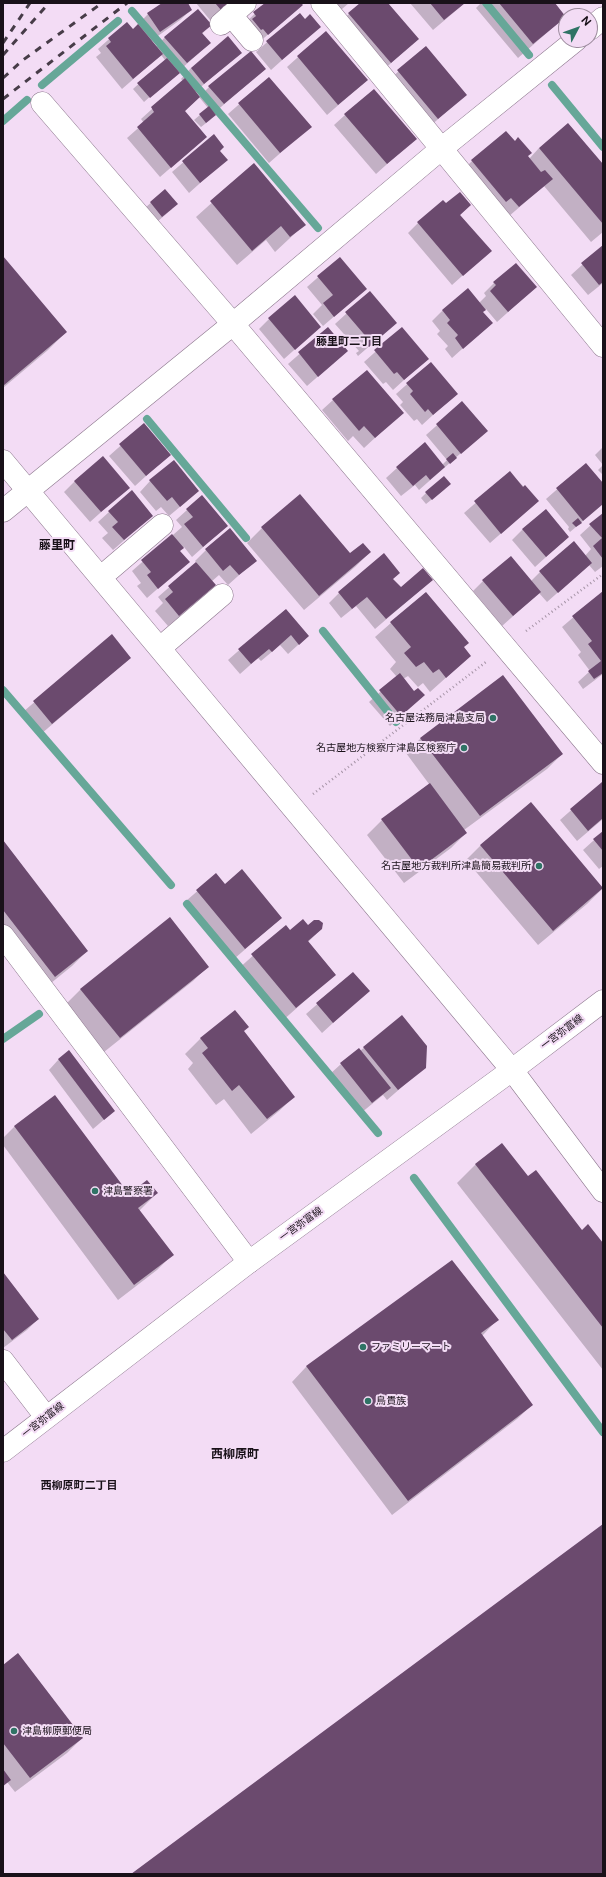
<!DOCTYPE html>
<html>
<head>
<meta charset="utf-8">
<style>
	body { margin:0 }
	#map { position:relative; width:606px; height:1877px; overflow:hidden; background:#f3dcf5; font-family:"Public Sans",sans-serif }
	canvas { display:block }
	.frame { position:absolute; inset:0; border:4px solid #191119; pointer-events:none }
	.north { position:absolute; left:558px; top:8px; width:40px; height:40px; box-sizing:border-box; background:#f3dcf5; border:1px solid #9c8b9d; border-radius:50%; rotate:49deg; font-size:11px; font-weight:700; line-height:16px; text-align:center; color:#191119 }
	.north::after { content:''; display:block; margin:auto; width:14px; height:18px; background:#2f7365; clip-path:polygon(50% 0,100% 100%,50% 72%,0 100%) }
</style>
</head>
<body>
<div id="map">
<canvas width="606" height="1877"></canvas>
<div class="frame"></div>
<div class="north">N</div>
</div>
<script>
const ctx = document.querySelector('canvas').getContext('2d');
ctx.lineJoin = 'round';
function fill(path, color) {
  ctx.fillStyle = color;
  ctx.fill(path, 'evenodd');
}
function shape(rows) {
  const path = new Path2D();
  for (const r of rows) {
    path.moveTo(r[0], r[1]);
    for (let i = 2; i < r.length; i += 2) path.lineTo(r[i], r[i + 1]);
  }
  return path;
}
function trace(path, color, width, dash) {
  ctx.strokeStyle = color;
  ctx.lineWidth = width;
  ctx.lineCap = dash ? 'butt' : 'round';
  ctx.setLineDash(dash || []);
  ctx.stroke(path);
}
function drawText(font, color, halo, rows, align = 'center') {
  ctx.font = font + ' "Public Sans","Noto Sans JP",sans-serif';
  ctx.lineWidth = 4;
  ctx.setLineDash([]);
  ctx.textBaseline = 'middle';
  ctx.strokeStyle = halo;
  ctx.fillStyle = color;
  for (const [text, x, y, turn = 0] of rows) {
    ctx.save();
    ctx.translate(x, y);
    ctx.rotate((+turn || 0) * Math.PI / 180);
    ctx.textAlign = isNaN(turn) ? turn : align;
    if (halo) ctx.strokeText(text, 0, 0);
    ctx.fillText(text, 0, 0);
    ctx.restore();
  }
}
fill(shape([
	[164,3,189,3,188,5,191,10,180,20,151,41,156,47,165,37,210,25,202,34,199,53,144,102,133,89,165,60,161,55,122,89,96,57,101,53,98,49,127,23,133,30,148,14],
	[196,3,230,3,210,20],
	[266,3,300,3,302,5,257,44,244,24],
	[325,3,349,3,335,15],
	[361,3,387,3,418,39,380,73,338,24],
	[410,3,465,3,433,30],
	[481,3,553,3,565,17,518,58,476,8],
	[299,14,305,21,319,27,271,70,256,52],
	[326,32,367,80,327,115,287,67],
	[425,47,465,95,427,129,387,82],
	[240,53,195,92,199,97,209,87,265,69,214,113,210,120,201,127,194,120,208,108,199,97,184,112,206,137,160,177,127,138,144,123,141,119,183,81,181,79,191,68],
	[269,78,310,127,269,163,228,114],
	[345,115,415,139,376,174,334,125],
	[214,136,219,151,226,160,189,193,172,172],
	[514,142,529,159,539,148,603,166,603,232,591,242,544,186,508,217,462,171,472,161],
	[254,165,304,225,275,252,266,240,237,265,196,217],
	[165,190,172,209,157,222,145,208],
	[446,205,470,205,460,215,490,251,452,285,408,233,418,223],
	[603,246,603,283,588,295,571,275],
	[3,257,66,332,48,350,3,388],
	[340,258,366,289,323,326,313,314,322,305,307,287],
	[494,283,536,287,497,322,486,309,482,312,491,323,452,358,445,349,448,346,437,334,440,331,432,321,443,310,479,303,486,296,484,293],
	[370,292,396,323,358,356,356,353,359,351,335,324],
	[269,319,320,327,284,359,259,329],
	[402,328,427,359,393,390,386,382,383,384,364,362],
	[328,329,347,351,307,386,288,364],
	[431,363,456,394,422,425,417,419,414,421,400,405,403,402,396,394],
	[333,400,402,413,364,448,353,436,348,441,322,410],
	[462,403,486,431,419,490,415,485,401,496,386,478,397,468,442,465,447,460,426,435],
	[144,425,169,455,135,486,109,456],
	[603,447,603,475,598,470,603,465,595,455],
	[586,464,603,485,603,504,570,532,568,529,569,527,546,499],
	[510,473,538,501,490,543,464,513],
	[75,481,128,488,90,522,64,492],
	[150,481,187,501,169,516,161,507,156,511,140,492],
	[445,489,426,504,421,498,426,493],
	[187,510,227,526,192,557,184,547,179,551,179,570,147,598,137,586,141,583,132,571,182,527,176,520],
	[109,512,152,516,113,550,102,538,108,533,98,522],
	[603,514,603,566,595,572,589,565,547,602,539,593,502,626,473,591,483,581,531,581,540,572,585,556,591,549,580,535],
	[262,528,350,554,370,552,355,567,304,610,247,543],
	[523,529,568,537,535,567,512,540],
	[230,530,256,560,228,585,219,575,211,582,214,585,204,596,168,626,155,611,163,603,158,597,197,563,195,561,206,550],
	[432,580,375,629,356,606,341,618,329,603,339,593,400,589],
	[603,592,603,674,583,689,578,682,590,671,578,655,581,652,562,627],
	[425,593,470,656,430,692,423,683,418,687,408,676,403,679,414,692,423,695,390,726,369,702,397,677,390,669,396,662,375,637],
	[285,610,308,636,288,654,280,645,261,661,258,658,240,674,228,660],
	[111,636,130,658,41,734,23,712],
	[421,738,562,754,547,769,464,830,466,833,451,848,404,883,367,835,382,820,429,784,406,753],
	[602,783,603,819,577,841,560,820],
	[531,803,602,889,587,904,538,945,466,860,481,845],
	[603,832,603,866,599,869,583,850],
	[3,843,87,951,72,966,40,992,3,944],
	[216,875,225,885,281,918,234,959,186,901],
	[286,926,290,931,308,927,321,929,308,942,335,974,281,1022,237,970],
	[208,966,193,981,104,1052,66,1004,81,989],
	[353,973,368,991,322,1033,306,1014],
	[235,1011,243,1032,294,1097,279,1111,251,1134,224,1099,216,1105,188,1069,193,1063,185,1054,200,1039],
	[402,1016,425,1067,387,1100,383,1095,361,1113,330,1074,341,1064,360,1051],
	[59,1059,114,1111,93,1129,49,1070],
	[15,1126,129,1195,157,1193,139,1211,172,1255,157,1270,118,1300,3,1145,3,1138],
	[502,1144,528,1177,582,1231,603,1244,603,1370,457,1183,475,1165],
	[452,1262,497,1320,482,1336,532,1405,517,1419,392,1515,292,1382,306,1367],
	[3,1273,38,1319,27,1330,3,1348],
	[3,1666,82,1738,67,1753,15,1792,7,1782,3,1787]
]), '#0003');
trace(shape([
	[486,3,529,55],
	[132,11,318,228],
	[42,85,118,21],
	[552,85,603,147],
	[3,121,27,100],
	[147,419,246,538],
	[323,631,396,722],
	[3,690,171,885],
	[187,904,378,1133],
	[3,1039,39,1014],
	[414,1178,603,1432]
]), '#66a798', 8);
fill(shape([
	[162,3,188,3,192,10,160,32,147,13],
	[215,3,230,3,221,10],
	[265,3,301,3,303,5,268,35,263,29,261,30,252,19,256,16,253,12],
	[360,3,388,3,419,39,391,63,348,13],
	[430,3,465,3,444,20],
	[499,3,555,3,566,17,533,44],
	[198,9,212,25,202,33,211,43,187,63,164,37],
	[300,13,305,19,310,14,321,27,282,60,266,41],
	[127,22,133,29,138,24,163,54,133,79,106,46,111,42,108,38],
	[326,31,368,80,338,105,297,56],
	[228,36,242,53,204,84,191,68],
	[426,46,467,95,438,119,397,70],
	[251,51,266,69,224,104,208,86],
	[167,58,180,73,150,98,137,83],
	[269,77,312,127,280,153,238,103],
	[185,78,200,97,185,111,207,137,171,168,137,127,154,112,151,107],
	[374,89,417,139,387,164,344,114],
	[209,106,216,115,206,123,199,114],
	[568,123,603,164,603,224,539,148],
	[506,131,515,141,518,137,532,153,528,156,541,172,545,170,553,179,519,207,511,198,506,202,471,160],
	[214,134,224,147,220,151,228,160,200,183,182,161],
	[254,163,306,225,290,237,281,226,252,251,210,201],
	[165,189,178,204,162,217,150,202],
	[460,192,471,205,460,215,492,251,463,276,417,222,443,200,446,203],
	[603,245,603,282,599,285,581,263],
	[3,256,67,332,3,386],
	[340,257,367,289,334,317,323,303,333,295,317,276],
	[516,263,537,287,508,312,490,291,496,285,493,282],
	[468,288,486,310,483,312,493,323,463,349,455,338,458,335,447,323,450,320,442,310],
	[370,291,397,323,369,347,366,342,369,340,345,312],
	[295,295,321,327,295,350,268,318],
	[328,327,348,351,318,377,298,352],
	[402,327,429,359,404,380,397,372,394,374,374,350],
	[431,362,458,394,433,415,428,409,425,412,410,394,413,391,406,383],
	[367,370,404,413,375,438,364,426,359,431,332,399],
	[462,401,488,431,461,454,436,424],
	[144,423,171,455,146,476,119,444],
	[425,442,445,467,430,480,426,475,413,486,396,467],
	[453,453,457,458,450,464,446,459],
	[103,456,130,488,101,512,74,481],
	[174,460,199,491,180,507,172,497,167,501,149,480],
	[586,463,603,483,603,504,583,521,556,488],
	[510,471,523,487,525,485,539,501,501,534,474,501],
	[444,476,451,484,432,500,425,492],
	[132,490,153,516,124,540,112,527,118,522,108,511],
	[300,494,350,553,363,543,371,552,319,596,261,527],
	[202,495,228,526,203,547,184,524,193,517,186,509],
	[546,509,569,537,546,557,522,529],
	[603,513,603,559,593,546,602,538,589,524],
	[578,518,582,523,576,527,572,523],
	[230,528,257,561,239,575,230,565,223,571,205,549],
	[172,534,184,548,180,551,190,562,158,589,147,575,151,572,141,560],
	[574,541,592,563,558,593,539,571],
	[384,553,400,573,393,579,401,587,423,568,433,580,386,619,367,597,352,609,338,592],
	[511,556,541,592,513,616,482,580],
	[196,562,216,585,179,616,165,599,173,592,168,586],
	[603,591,603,673,594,679,588,671,601,661,588,644,592,641,572,616],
	[426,592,469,643,464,647,471,656,446,678,439,669,433,673,424,662,416,667,404,653,411,647,390,622],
	[286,609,309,636,299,645,291,635,272,652,269,649,251,664,238,649],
	[112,634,131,658,52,724,33,701],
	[400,673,414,691,418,688,425,695,401,716,379,690],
	[503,675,563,754,480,816,420,738],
	[602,782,603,818,588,831,570,809],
	[430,783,467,833,419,869,381,819],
	[531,802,603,888,553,931,480,845],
	[603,831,603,851,593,839],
	[3,840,88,951,55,977,3,910],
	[242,869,282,918,245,949,196,890,216,873,225,884],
	[170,917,209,967,120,1038,80,989],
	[303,919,308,925,314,920,319,920,323,923,322,929,308,941,336,975,296,1008,251,954,286,925,290,930],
	[353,972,370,991,333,1023,316,1003],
	[235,1010,249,1027,244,1031,295,1097,267,1119,239,1085,232,1091,202,1053,208,1048,200,1038],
	[402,1015,427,1046,426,1068,398,1090,363,1047],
	[359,1048,391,1088,372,1103,340,1063],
	[69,1050,115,1111,104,1120,58,1059],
	[55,1095,129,1194,147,1180,158,1193,138,1208,174,1255,134,1285,14,1126],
	[502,1143,528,1176,536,1170,582,1230,588,1224,603,1243,603,1328,475,1164],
	[452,1260,499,1320,481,1333,533,1405,408,1501,306,1366],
	[3,1272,39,1319,12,1340,3,1329],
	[603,1524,603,1874,131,1874],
	[18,1653,83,1738,30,1778,3,1743,3,1665],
	[3,1769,11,1780,3,1786]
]), '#6b4a6e');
const minor = shape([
	[322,3,603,346],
	[231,15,252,40],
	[221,24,245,3],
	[590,29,603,18],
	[42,103,233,324,603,763],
	[3,461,512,1070,603,1191],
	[3,511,233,324,441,149,576,40],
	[101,577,162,525],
	[160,648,222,595],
	[3,936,249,1262],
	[3,1361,46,1417]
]);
const major = shape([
	[3,1451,249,1262,512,1070,603,1001]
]);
trace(minor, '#8b768c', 23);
trace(major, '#8b768c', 23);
trace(shape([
	[526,631,603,574],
	[313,794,486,662]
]), '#a694a7', 2.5, [1, 3]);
trace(minor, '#fff', 22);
trace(major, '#fff', 22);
trace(shape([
	[3,43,30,3],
	[3,55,49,3],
	[3,78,23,60,102,3],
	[3,99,127,3]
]), '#473c48', 3, [7, 7]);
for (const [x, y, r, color] of [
	[493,718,4,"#2f7365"],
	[464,748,4,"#2f7365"],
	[539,866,4,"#2f7365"],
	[95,1191,4,"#2f7365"],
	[363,1347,4,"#2f7365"],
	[368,1401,4,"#2f7365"],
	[14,1731,4,"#2f7365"]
]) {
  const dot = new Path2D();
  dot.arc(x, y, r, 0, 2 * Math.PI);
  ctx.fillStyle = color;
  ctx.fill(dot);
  trace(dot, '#f3dcf5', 1.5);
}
drawText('10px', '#191119', '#f3dcf5', [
	["名古屋法務局津島支局",485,718,"right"],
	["名古屋地方検察庁津島区検察庁",456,748,"right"],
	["名古屋地方裁判所津島簡易裁判所",531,866,"right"],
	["津島警察署",103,1191],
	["ファミリーマート",371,1347],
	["鳥貴族",376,1401],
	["津島柳原郵便局",22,1731]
], 'left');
drawText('10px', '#191119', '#f3dcf5', [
	["一宮弥富線",562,1032,-37],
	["一宮弥富線",301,1224,-36],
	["一宮弥富線",43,1420,-38]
]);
drawText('bold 11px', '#191119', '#f3dcf5', [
	["藤里町二丁目",349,342],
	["西柳原町二丁目",79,1486]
]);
drawText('bold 12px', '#191119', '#f3dcf5', [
	["藤里町",57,545],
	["西柳原町",235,1454]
]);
</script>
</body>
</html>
